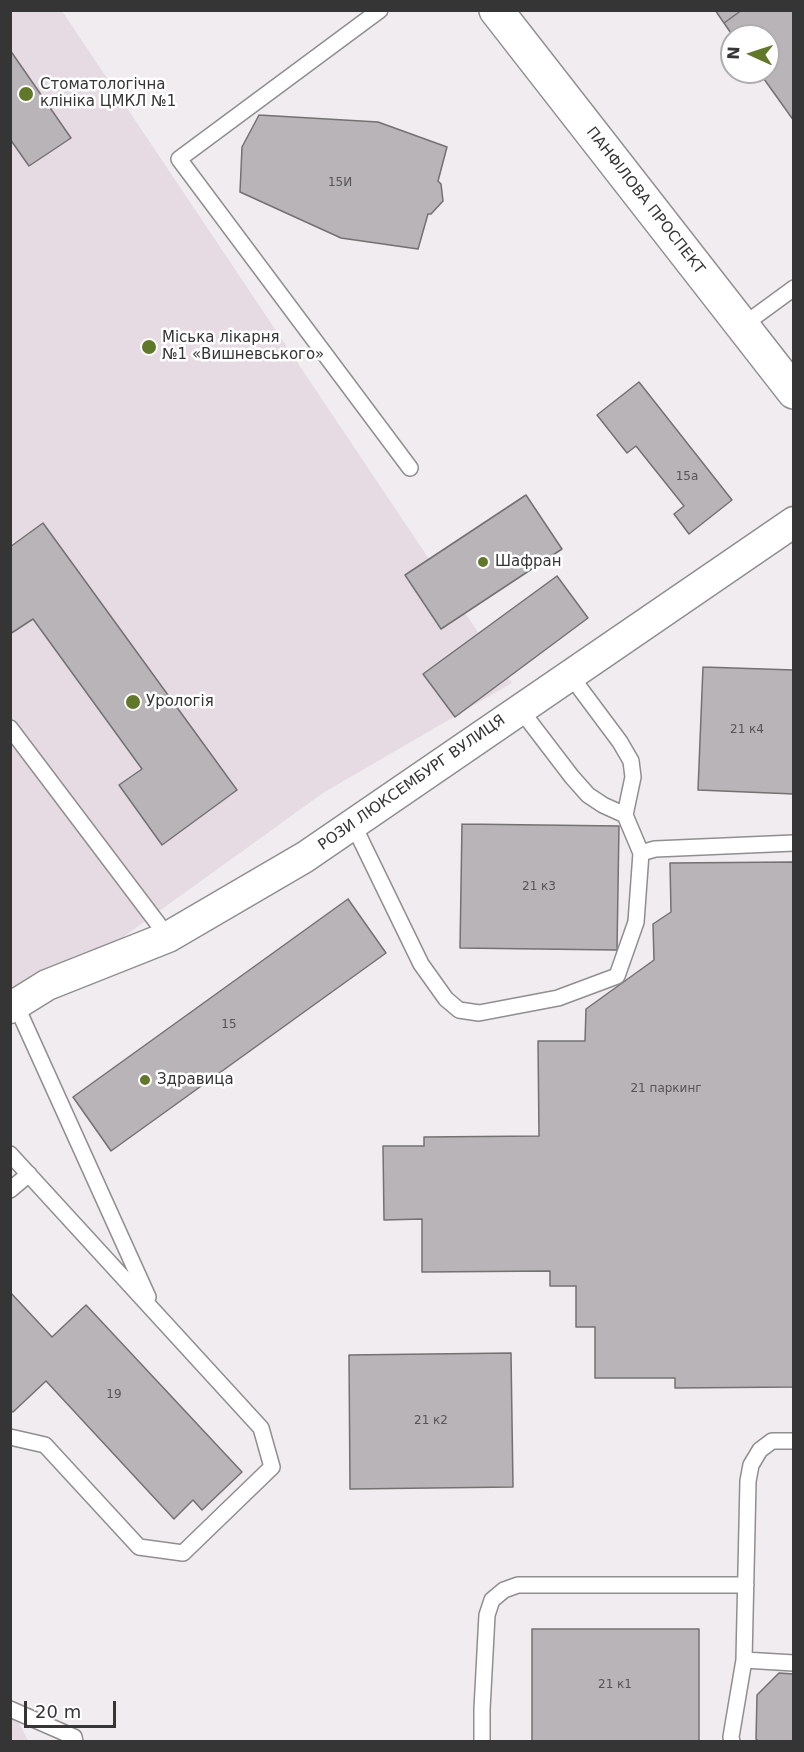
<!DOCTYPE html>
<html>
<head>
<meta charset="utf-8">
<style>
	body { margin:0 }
	#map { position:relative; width:804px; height:1752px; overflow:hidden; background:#f0ecef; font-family:"DejaVu Sans",sans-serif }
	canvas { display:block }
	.frame { position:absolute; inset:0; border:12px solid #363536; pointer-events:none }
	.north { position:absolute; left:720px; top:24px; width:60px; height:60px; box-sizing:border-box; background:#fff; border:2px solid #afaeaf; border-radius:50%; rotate:273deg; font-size:16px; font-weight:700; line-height:24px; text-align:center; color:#363536 }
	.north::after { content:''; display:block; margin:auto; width:21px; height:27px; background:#61782a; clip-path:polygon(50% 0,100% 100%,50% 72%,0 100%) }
	.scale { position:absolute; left:24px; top:1701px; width:92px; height:27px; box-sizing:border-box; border:3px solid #363536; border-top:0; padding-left:8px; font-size:18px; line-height:21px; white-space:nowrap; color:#363536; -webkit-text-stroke:4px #fff; paint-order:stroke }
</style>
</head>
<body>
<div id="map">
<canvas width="804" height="1752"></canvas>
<div class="frame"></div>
<div class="north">N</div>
<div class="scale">20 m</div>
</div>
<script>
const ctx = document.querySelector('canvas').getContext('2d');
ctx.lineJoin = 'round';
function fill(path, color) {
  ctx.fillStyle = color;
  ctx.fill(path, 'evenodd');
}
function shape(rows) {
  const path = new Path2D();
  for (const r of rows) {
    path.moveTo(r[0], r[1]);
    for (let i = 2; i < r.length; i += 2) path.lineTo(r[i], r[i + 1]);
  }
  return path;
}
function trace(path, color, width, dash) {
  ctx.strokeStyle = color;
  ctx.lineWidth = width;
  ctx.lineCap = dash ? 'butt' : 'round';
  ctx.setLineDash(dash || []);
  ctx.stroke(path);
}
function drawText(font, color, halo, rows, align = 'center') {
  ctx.font = font + ' "DejaVu Sans",sans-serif';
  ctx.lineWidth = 5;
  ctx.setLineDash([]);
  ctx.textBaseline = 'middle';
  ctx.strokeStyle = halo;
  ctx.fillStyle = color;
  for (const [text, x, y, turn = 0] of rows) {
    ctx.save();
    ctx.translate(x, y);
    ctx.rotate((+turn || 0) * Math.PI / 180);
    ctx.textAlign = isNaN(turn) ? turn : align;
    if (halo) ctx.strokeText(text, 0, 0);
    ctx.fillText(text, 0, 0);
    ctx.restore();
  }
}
fill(shape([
	[11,11,62,11,512,683,323,793,11,1018],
	[11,1706,28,1741,11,1741]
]), '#e6dbe2');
const building = shape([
	[715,10,742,10,724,23,715,10],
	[742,10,794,10,794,121,759,72,768,72,768,36,733,36,724,23,742,10],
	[10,50,71,138,29,166,10,139,10,50],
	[259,115,378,122,447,147,438,181,441,184,443,201,431,214,428,214,418,249,341,238,240,192,242,147,259,115],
	[639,382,732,500,689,534,674,514,684,506,636,446,627,453,597,415,639,382],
	[526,495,562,549,441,629,405,575,526,495],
	[43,523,237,790,162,845,119,785,142,769,33,619,10,634,10,547,43,523],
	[557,576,588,618,455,717,423,674,557,576],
	[703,667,794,670,794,794,698,790,703,667],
	[462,824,619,826,617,950,460,948,462,824],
	[794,862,794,1387,675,1388,675,1378,595,1378,595,1327,576,1327,576,1286,550,1286,550,1271,422,1272,422,1219,384,1220,383,1146,424,1146,424,1137,539,1136,538,1041,585,1041,586,1009,654,960,653,924,671,912,670,863,794,862],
	[348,899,386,953,111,1151,73,1097,348,899],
	[10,1292,52,1337,86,1305,242,1472,202,1510,193,1500,174,1519,46,1381,13,1412,10,1410,10,1292],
	[511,1353,513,1487,350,1489,349,1355,511,1353],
	[532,1629,699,1629,699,1742,532,1742,532,1629],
	[779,1673,794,1674,794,1739,790,1742,759,1742,756,1739,757,1695,779,1673]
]);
fill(building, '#b8b4b7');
trace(building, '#747172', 1.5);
const service = shape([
	[380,10,179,159,410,468],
	[742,326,794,288],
	[520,709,572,777,588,795,603,805,625,815],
	[10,728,168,937],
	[353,824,421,964,446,999,459,1010,479,1013,558,998,617,976,636,922,641,853,625,815,633,777,631,761,620,742,570,675],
	[641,853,655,849,794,843],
	[16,1005,148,1297],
	[10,1154,261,1428,272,1467,183,1553,139,1547,45,1445,10,1437],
	[10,1190,29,1174],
	[744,1660,794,1663],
	[10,1709,74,1737,75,1742],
	[482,1742,482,1709,487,1615,492,1600,504,1590,518,1585,746,1585],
	[732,1742,731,1737,744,1660,748,1481,751,1465,760,1450,772,1441,794,1441]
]);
const minor = shape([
	[10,1008,47,985,168,937,305,857,794,522]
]);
const secondary = shape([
	[496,10,794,392]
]);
trace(service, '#918e90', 18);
trace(minor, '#918e90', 33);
trace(secondary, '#918e90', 36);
trace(service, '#fff', 15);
trace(minor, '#fff', 30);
trace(secondary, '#fff', 33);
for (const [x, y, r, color] of [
	[26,94,8,"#61782a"],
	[149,347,8,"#61782a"],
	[483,562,6,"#61782a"],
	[133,702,8,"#61782a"],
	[145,1080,6,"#61782a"]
]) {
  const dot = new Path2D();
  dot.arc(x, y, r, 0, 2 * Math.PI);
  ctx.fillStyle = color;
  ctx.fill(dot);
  trace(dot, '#fff', 2);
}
drawText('12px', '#565556', null, [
	["15И",340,183],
	["15а",687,477],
	["21 к4",747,730],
	["21 к3",539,887],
	["15",229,1025],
	["21 паркинг",666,1089],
	["19",114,1395],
	["21 к2",431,1421],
	["21 к1",615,1685]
]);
drawText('15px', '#363536', '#fff', [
	["Стоматологічна",40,85],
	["клініка ЦМКЛ №1",40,102],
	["Міська лікарня",162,338],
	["№1 «Вишневського»",162,355],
	["Шафран",495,562],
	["Урологія",146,702],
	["Здравица",157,1080]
], 'left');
drawText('15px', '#363536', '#fff', [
	["ПАНФІЛОВА ПРОСПЕКТ",645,201,52],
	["РОЗИ ЛЮКСЕМБУРГ ВУЛИЦЯ",412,783,-35]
]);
</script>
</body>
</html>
